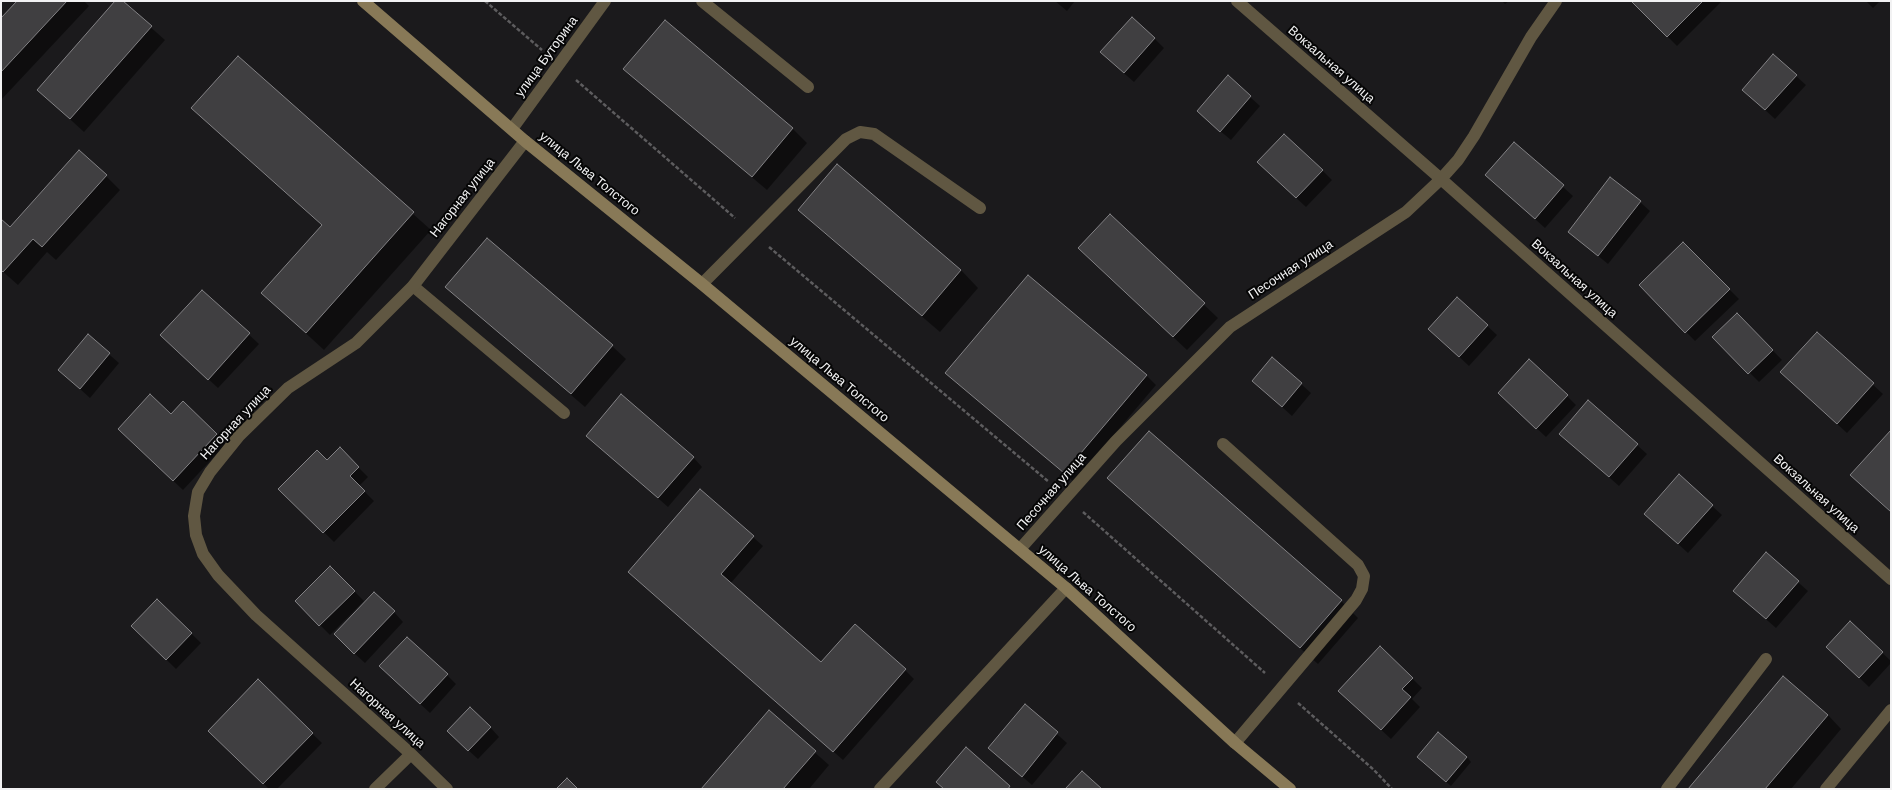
<!DOCTYPE html>
<html>
<head>
<meta charset="utf-8">
<style>
	body { margin:0 }
	#map { position:relative; width:1892px; height:790px; overflow:hidden; background:#1b1a1c; font-family:"DM Sans",sans-serif }
	canvas { display:block }
	.frame { position:absolute; inset:0; border:2px solid #f2f2f3; pointer-events:none }
</style>
</head>
<body>
<div id="map">
<canvas width="1892" height="790"></canvas>
<div class="frame"></div>
</div>
<script>
const ctx = document.querySelector('canvas').getContext('2d');
ctx.lineJoin = 'round';
function fill(path, color) {
  ctx.fillStyle = color;
  ctx.fill(path, 'evenodd');
}
function shape(rows) {
  const path = new Path2D();
  for (const r of rows) {
    path.moveTo(r[0], r[1]);
    for (let i = 2; i < r.length; i += 2) path.lineTo(r[i], r[i + 1]);
  }
  return path;
}
function trace(path, color, width, dash) {
  ctx.strokeStyle = color;
  ctx.lineWidth = width;
  ctx.lineCap = dash ? 'butt' : 'round';
  ctx.setLineDash(dash || []);
  ctx.stroke(path);
}
function drawText(font, color, halo, rows, align = 'center') {
  ctx.font = font + ' "DM Sans",sans-serif';
  ctx.lineWidth = 4;
  ctx.setLineDash([]);
  ctx.textBaseline = 'middle';
  ctx.strokeStyle = halo;
  ctx.fillStyle = color;
  for (const [text, x, y, turn = 0] of rows) {
    ctx.save();
    ctx.translate(x, y);
    ctx.rotate((+turn || 0) * Math.PI / 180);
    ctx.textAlign = isNaN(turn) ? turn : align;
    if (halo) ctx.strokeText(text, 0, 0);
    ctx.fillText(text, 0, 0);
    ctx.restore();
  }
}
fill(shape([
	[18,1,84,1,89,6,1,100,1,19],
	[116,1,121,1,165,40,84,132,38,90],
	[1055,1,1075,1,1067,11],
	[1502,1,1509,1,1505,4],
	[1632,1,1722,1,1677,46],
	[1866,1,1880,1,1873,8],
	[665,21,793,129,807,143,767,190,639,82,625,69],
	[1154,38,1164,48,1134,82,1111,62],
	[238,57,431,230,324,350,262,293,322,226,192,108],
	[1796,76,1806,85,1775,119,1753,99],
	[1228,77,1260,106,1231,140,1207,120],
	[1514,143,1573,196,1545,228,1486,175],
	[1322,170,1332,180,1306,207,1268,172],
	[106,176,120,190,56,260,47,252,18,285,1,270,1,220,10,228],
	[1640,202,1650,211,1608,264,1569,232],
	[799,210,961,270,978,288,940,332,817,227],
	[1110,216,1218,318,1187,350,1093,262],
	[1683,243,1739,299,1695,341,1640,285],
	[447,287,612,346,626,359,585,407,461,301],
	[202,291,259,344,218,388,171,345],
	[1457,298,1497,335,1469,366,1439,338],
	[1737,314,1782,360,1759,382,1714,337],
	[1817,333,1883,394,1847,433,1791,382],
	[88,336,119,363,90,398,59,370],
	[1146,375,1156,385,1074,482,956,382],
	[1253,381,1301,384,1311,393,1292,416],
	[1499,393,1567,396,1576,405,1546,437],
	[1588,401,1647,454,1619,486,1570,443],
	[183,403,226,444,183,490,129,439,171,415],
	[1891,432,1891,513,1851,475],
	[597,445,693,457,702,467,668,507],
	[340,449,368,477,359,486,374,501,334,542,280,489,327,461],
	[1679,476,1722,515,1688,553,1655,523],
	[1109,478,1341,601,1358,618,1318,664,1126,495],
	[700,490,763,546,730,584,821,663,905,670,914,679,843,760,629,572],
	[1766,554,1808,591,1776,628,1744,600],
	[330,567,364,601,330,635,296,601],
	[157,600,201,643,176,669,132,626],
	[394,612,403,622,365,663,344,644],
	[1850,623,1891,661,1891,663,1869,687,1837,656],
	[1380,647,1422,688,1412,699,1420,707,1391,739,1349,700],
	[447,675,456,684,430,713,390,676],
	[258,681,322,743,277,789,269,789,210,731],
	[1025,706,1067,743,1032,785,989,748],
	[769,712,829,765,809,789,702,789],
	[1828,715,1841,729,1791,789,1689,789],
	[490,727,499,737,478,759,458,741],
	[1467,757,1471,762,1451,786,1422,762]
]), '#0007');
const building = shape([
	[17,1,67,1,1,72,1,18,17,1],
	[115,1,123,1,152,26,70,119,37,90,115,1],
	[1631,1,1703,1,1667,37,1631,1],
	[1132,17,1155,38,1124,73,1100,52,1132,17],
	[665,20,793,128,752,177,623,69,665,20],
	[1773,54,1797,75,1765,110,1742,90,1773,54],
	[238,56,414,212,306,333,261,293,322,225,191,108,238,56],
	[1228,75,1251,96,1220,132,1197,111,1228,75],
	[1284,134,1323,170,1296,198,1257,162,1284,134],
	[1514,142,1564,185,1535,219,1485,175,1514,142],
	[79,150,107,175,42,247,33,239,3,272,1,270,1,219,10,227,79,150],
	[837,164,961,270,922,316,798,210,837,164],
	[1610,177,1641,201,1598,256,1568,232,1610,177],
	[1110,214,1205,303,1173,337,1078,248,1110,214],
	[487,238,613,345,571,394,445,287,487,238],
	[1683,242,1730,289,1685,333,1639,285,1683,242],
	[1028,275,1147,375,1064,473,945,373,1028,275],
	[202,290,250,333,208,380,160,335,202,290],
	[1457,297,1488,325,1459,357,1428,329,1457,297],
	[1737,313,1773,350,1748,374,1712,337,1737,313],
	[1817,332,1874,383,1837,424,1780,372,1817,332],
	[88,334,110,353,80,389,58,370,88,334],
	[1272,357,1302,383,1282,407,1252,381,1272,357],
	[1529,359,1568,395,1536,429,1498,393,1529,359],
	[150,394,171,414,183,401,217,434,173,481,118,429,150,394],
	[621,394,694,457,658,498,586,436,621,394],
	[1588,400,1638,444,1609,477,1559,434,1588,400],
	[1891,430,1891,512,1850,475,1891,430],
	[1149,431,1342,600,1300,648,1107,478,1149,431],
	[340,447,359,467,350,476,365,491,323,533,278,489,317,450,327,460,340,447],
	[1679,474,1713,505,1678,544,1644,514,1679,474],
	[700,489,754,536,721,574,821,662,855,624,906,669,833,752,628,572,700,489],
	[1766,552,1799,581,1766,619,1733,591,1766,552],
	[330,566,355,591,319,626,295,601,330,566],
	[374,592,395,611,354,654,334,634,374,592],
	[157,599,192,633,166,660,131,626,157,599],
	[1850,621,1883,652,1859,678,1826,647,1850,621],
	[407,637,448,674,420,704,379,666,407,637],
	[1380,646,1413,678,1402,689,1411,697,1381,730,1338,691,1380,646],
	[1783,676,1828,715,1765,789,1688,789,1783,676],
	[258,679,313,733,263,784,208,731,258,679],
	[1025,704,1058,732,1022,777,988,748,1025,704],
	[470,707,491,727,468,751,447,731,470,707],
	[769,710,816,751,783,789,701,789,769,710],
	[1438,732,1467,757,1446,782,1417,757,1438,732],
	[966,747,1010,786,1008,789,944,789,936,782,966,747],
	[1082,771,1102,789,1065,789,1082,771],
	[567,778,578,789,556,789,567,778]
]);
fill(building, '#403f41');
trace(building, '#838285', 1);
trace(shape([
	[485,1,542,50],
	[576,80,735,218],
	[769,247,1049,482],
	[1083,512,1265,673],
	[1298,703,1374,770,1392,789]
]), '#5d5c5e', 2.5, [4, 2]);
trace(shape([
	[702,1,808,87],
	[702,284,846,139,860,132,874,134,980,208],
	[413,286,564,413],
	[1223,444,1358,565,1364,576,1362,589,1356,600,1235,743],
	[1667,789,1766,659]
]), '#605742', 12);
trace(shape([
	[1237,1,1441,179,1891,579],
	[512,129,605,1],
	[1020,549,1116,441,1230,327,1406,212,1441,179,1458,160,1474,136,1531,37,1556,1],
	[375,789,411,754],
	[447,789,411,754,256,615,218,575,203,554,196,535,194,516,198,492,210,472,239,436,288,388,356,343,413,286,525,141],
	[880,789,1066,588],
	[1826,789,1891,710]
]), '#605742', 12);
trace(shape([
	[363,1,525,141,702,284,1066,588,1235,743,1290,789]
]), '#887957', 12);
drawText('13px', '#f2f2f3', '#060606', [
	["улица Буторина",547,57,-54],
	["Вокзальная улица",1331,65,41],
	["улица Льва Толстого",589,174,39],
	["Нагорная улица",463,198,-52],
	["Песочная улица",1291,270,-33],
	["Вокзальная улица",1574,279,42],
	["улица Льва Толстого",839,380,40],
	["Нагорная улица",236,423,-47],
	["Песочная улица",1052,492,-49],
	["Вокзальная улица",1816,494,42],
	["улица Льва Толстого",1087,589,41],
	["Нагорная улица",387,714,42]
]);
</script>
</body>
</html>
